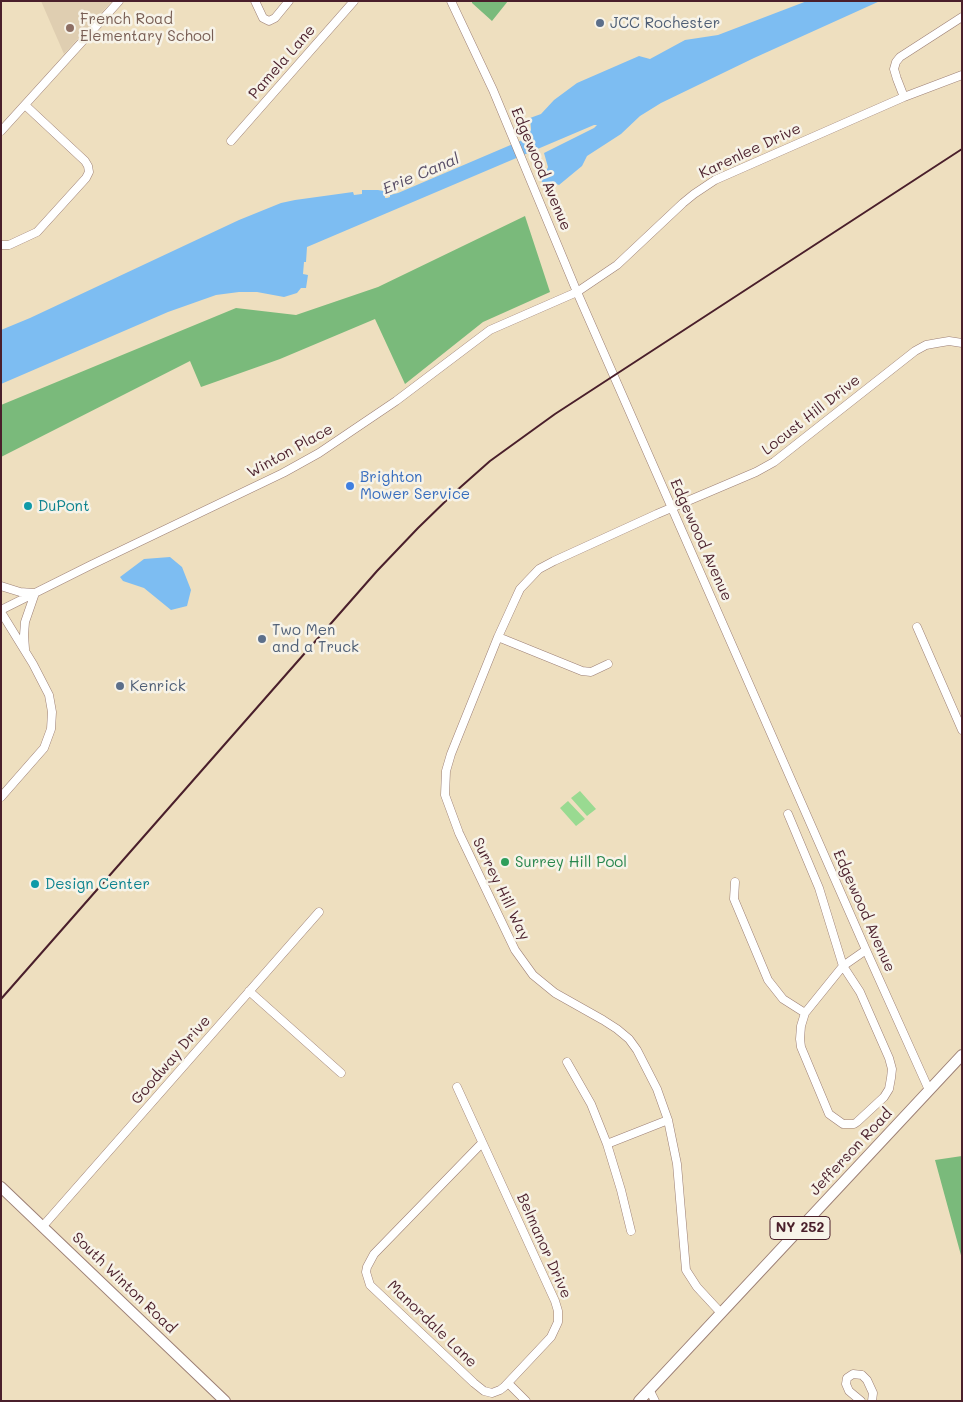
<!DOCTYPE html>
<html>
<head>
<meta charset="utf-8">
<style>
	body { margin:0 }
	#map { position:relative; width:963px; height:1402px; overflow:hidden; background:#eedfbf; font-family:Mali,sans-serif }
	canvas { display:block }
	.frame { position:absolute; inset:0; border:2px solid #4a1f2b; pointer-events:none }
</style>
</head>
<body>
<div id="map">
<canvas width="963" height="1402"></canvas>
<div class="frame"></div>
</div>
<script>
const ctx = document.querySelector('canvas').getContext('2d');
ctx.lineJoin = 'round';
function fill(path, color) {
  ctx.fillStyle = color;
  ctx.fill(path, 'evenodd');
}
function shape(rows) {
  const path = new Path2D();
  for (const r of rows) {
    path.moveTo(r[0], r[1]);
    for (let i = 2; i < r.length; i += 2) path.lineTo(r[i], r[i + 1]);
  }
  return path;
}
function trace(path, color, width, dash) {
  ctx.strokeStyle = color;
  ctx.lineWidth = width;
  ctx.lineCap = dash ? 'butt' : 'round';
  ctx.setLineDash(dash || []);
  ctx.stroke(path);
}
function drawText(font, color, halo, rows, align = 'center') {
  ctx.font = font + ' Mali,sans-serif';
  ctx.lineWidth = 5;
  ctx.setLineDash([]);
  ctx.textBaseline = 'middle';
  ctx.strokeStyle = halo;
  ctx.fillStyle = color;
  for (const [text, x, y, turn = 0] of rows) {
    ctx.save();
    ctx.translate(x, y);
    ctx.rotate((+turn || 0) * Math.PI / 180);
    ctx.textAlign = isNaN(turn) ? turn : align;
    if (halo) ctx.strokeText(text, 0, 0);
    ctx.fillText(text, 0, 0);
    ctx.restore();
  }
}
fill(shape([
	[41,1,112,1,64,54]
]), '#dfceb1');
fill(shape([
	[580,791,596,809,587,816,571,798],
	[568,801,585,819,576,826,560,808]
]), '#99da91');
fill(shape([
	[472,1,508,1,492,21,472,3],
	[525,216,550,292,483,322,405,384,375,319,280,359,201,387,190,361,1,457,1,405,236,308,296,315,378,287],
	[962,1156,962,1259,935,1160]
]), '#7aba7b');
fill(shape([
	[807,1,880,1,754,58,661,103,640,116,621,134,587,156,582,166,559,185,554,183,546,192,540,177,545,174,548,167,544,153,594,128,597,125,594,125,307,247,306,262,304,262,303,274,308,275,306,288,301,288,297,293,284,297,257,292,239,292,216,295,168,312,1,384,1,330,30,318,239,220,281,203,295,200,353,192,354,195,362,194,362,190,378,190,389,192,385,196,385,198,387,198,390,197,390,195,398,193,527,138,531,129,530,118,541,114,554,100,577,83,639,56,650,59,685,40,718,35],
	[170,557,182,567,191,590,187,606,171,610,144,588,123,581,120,577,144,559]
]), '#7dbdf2');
const minor = shape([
	[255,1,263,18,269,21,275,18,289,1],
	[451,1,493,90,577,292,866,950,929,1090],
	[904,97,897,79,894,69,896,62,900,57,962,17],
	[1,131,119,1],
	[231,141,354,1],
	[1,245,9,245,37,232,86,178,89,172,88,166,85,161,25,105],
	[1,586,20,592,33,593],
	[1,610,91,565,283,473,319,453,396,401,490,330,577,292,617,265,683,203,694,194,715,180,904,97,962,75],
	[1,612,33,664,49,695,52,712,51,729,44,748,1,797],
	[917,627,962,730],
	[498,637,582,671,591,672,608,664],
	[25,649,24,635,25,622,35,593],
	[788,814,819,888,843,966,860,992,889,1058,892,1069,891,1078,889,1089,884,1097,857,1122,854,1124,843,1124,829,1114,801,1047,800,1039,801,1026,805,1013,843,966,866,950],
	[735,882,734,899,768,980,783,999,805,1013],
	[249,991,341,1073],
	[567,1062,591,1104,607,1144,621,1190,631,1231],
	[457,1087,555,1301,558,1311,558,1322,551,1337,504,1387,500,1390,492,1393,484,1391,474,1383,370,1285,366,1272,367,1267,374,1254,482,1143],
	[607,1144,668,1120],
	[43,1226,319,912],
	[721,1313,697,1287,686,1270,677,1164,668,1120,657,1089,637,1050,629,1039,617,1029,603,1020,555,993,533,975,515,950,459,833,445,795,446,771,451,754,498,637,514,602,520,589,539,569,554,561,657,514,756,472,774,462,915,351,926,345,937,343,949,341,962,343],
	[508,1383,526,1401],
	[649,1389,655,1401],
	[861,1401,849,1391,846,1384,847,1378,853,1374,862,1375,867,1380,873,1393,872,1401]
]);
const major = shape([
	[1,1187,225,1401],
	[639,1401,962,1055]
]);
trace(minor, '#9c7f75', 9);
trace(major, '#9c7f75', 12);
trace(minor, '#fff', 8);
trace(major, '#fff', 10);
trace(shape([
	[1,999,377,571,418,528,455,492,490,461,555,414,962,149]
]), '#4a1f2b', 2);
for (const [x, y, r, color] of [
	[600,23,5,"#5c6f8a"],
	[70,28,5,"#8d6e63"],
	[350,486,5,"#3f7fe0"],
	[28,506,5,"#0f9aa8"],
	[262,639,5,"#5c6f8a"],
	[120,686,5,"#5c6f8a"],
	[505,862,5,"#2e9e5b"],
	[35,884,5,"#0f9aa8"]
]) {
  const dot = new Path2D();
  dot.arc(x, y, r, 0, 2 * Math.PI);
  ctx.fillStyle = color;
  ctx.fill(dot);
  trace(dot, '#f7f3e8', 2);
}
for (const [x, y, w] of [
	[800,1228,60]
]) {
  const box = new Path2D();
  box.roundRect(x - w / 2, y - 11.5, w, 23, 4);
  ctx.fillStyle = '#f7f3e8';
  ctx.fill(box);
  trace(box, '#4a1f2b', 1);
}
drawText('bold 14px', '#4a1f2b', null, [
	["NY 252",800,1228]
]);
drawText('15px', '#785e54', '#f7f3e8', [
	["French Road",80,19],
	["Elementary School",80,36]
], 'left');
drawText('15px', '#4e5e75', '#f7f3e8', [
	["JCC Rochester",610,23],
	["Two Men",272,630],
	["and a Truck",272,647],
	["Kenrick",130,686]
], 'left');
drawText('15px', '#4a1f2b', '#f7f3e8', [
	["Pamela Lane",282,62,-49],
	["Karenlee Drive",750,151,-25],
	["Edgewood Avenue",541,169,67],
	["Locust Hill Drive",811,415,-38],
	["Winton Place",290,451,-29],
	["Edgewood Avenue",701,540,66],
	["Surrey Hill Way",501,889,64],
	["Edgewood Avenue",864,911,66],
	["Goodway Drive",171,1060,-49],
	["Jefferson Road",851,1152,-47],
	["Belmanor Drive",544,1246,66],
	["South Winton Road",124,1283,44],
	["Manordale Lane",432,1324,44]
]);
drawText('15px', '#366cbe', '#f7f3e8', [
	["Brighton",360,477],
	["Mower Service",360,494]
], 'left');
drawText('15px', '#0d838f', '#f7f3e8', [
	["DuPont",38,506],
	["Design Center",45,884]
], 'left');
drawText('15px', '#27864d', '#f7f3e8', [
	["Surrey Hill Pool",515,862]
], 'left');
drawText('italic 16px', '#594e67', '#f7f3e8', [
	["Erie Canal",421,174,-23]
]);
</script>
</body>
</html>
